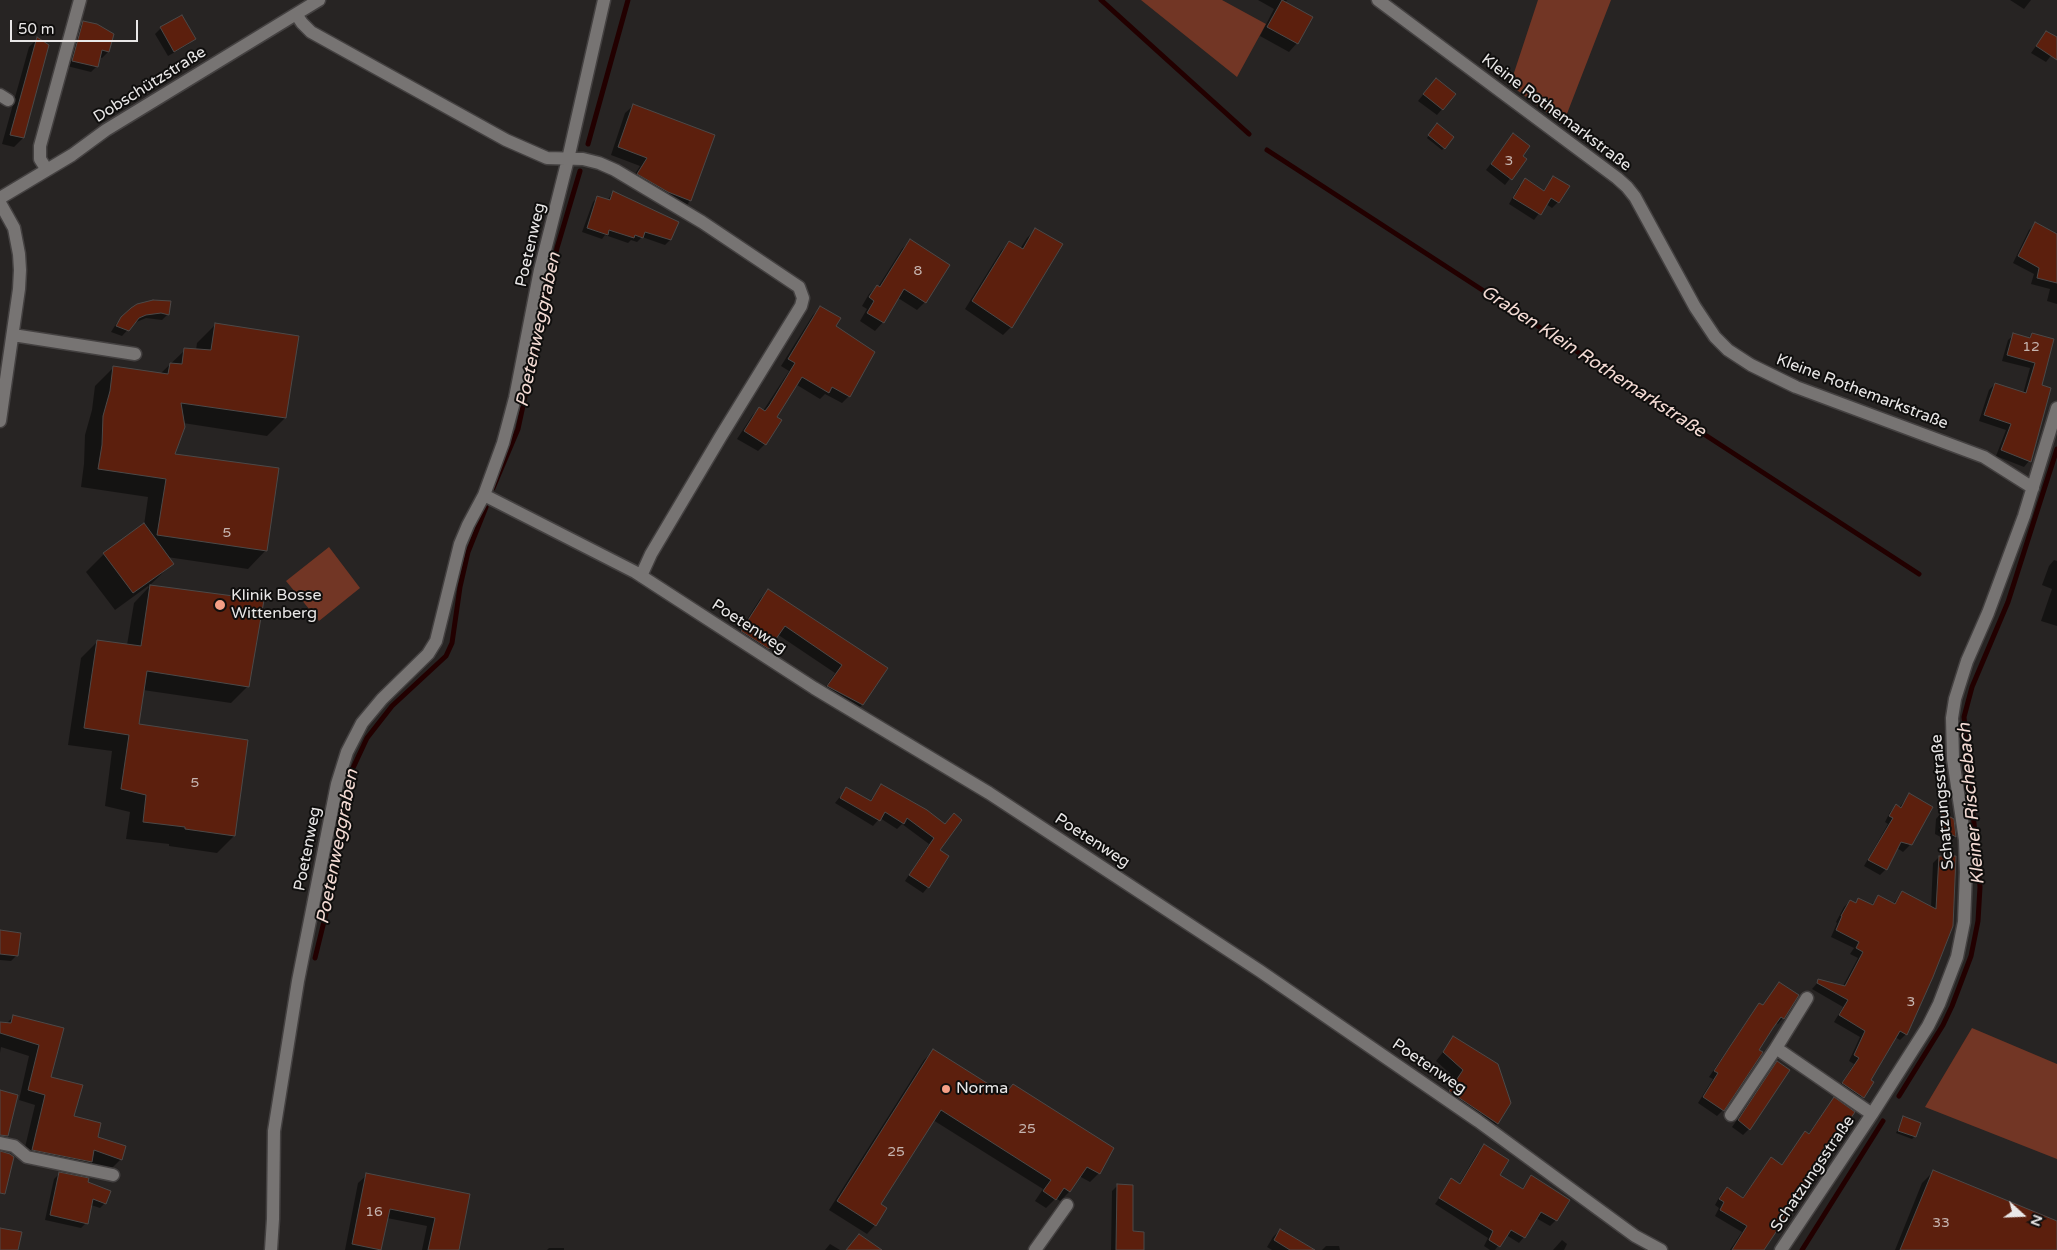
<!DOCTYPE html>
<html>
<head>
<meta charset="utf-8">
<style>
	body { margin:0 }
	#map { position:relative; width:2057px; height:1250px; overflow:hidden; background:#272423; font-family:"Varela Round",sans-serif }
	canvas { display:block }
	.north { position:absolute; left:1997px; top:1190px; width:50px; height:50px; -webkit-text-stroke:4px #0f0e0d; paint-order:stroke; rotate:110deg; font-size:14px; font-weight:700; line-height:20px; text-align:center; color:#e9e7e7 }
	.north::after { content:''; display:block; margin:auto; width:18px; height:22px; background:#e9e7e7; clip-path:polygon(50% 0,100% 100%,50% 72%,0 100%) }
	.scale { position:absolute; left:10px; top:20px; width:128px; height:22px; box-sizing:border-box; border:2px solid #e9e7e7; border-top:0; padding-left:6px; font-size:15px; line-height:18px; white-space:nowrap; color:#e9e7e7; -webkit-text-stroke:4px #0f0e0d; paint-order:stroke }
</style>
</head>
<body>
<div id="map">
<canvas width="2057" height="1250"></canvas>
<div class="north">N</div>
<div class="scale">50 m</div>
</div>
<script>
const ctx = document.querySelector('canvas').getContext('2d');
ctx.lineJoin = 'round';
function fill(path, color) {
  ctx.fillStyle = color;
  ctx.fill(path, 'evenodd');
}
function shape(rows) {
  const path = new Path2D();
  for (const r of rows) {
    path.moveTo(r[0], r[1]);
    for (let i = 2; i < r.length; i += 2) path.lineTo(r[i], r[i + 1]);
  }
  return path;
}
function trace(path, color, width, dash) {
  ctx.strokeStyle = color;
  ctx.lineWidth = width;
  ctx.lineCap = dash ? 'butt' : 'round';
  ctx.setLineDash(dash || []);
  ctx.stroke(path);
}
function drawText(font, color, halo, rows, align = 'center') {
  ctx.font = font + ' "Varela Round",sans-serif';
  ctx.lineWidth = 4;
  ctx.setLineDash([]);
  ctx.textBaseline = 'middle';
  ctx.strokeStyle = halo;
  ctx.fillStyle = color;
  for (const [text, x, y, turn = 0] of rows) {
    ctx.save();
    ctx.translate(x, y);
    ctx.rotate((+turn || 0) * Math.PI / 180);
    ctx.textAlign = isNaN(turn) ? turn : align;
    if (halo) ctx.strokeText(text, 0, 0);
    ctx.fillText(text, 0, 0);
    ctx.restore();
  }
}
fill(shape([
	[1141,0,1222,0,1266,24,1237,77],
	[1538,0,1611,0,1563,124,1510,85],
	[329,547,360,588,319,621,286,581],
	[1972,1028,2057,1064,2057,1159,1925,1107]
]), '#723625');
fill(shape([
	[1258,0,1287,0,1285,3,1297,43,1289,52,1260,36,1274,9],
	[2010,0,2031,0,2024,9],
	[181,16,194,38,189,44,168,56,155,34,161,28],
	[83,22,113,35,108,52,102,58,99,57,97,66,91,72,67,66,77,28],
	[2046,32,2057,39,2057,48,2046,62,2031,53],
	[38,38,23,138,14,147,2,144,29,47],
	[1430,86,1442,109,1437,115,1418,101],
	[633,106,713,136,688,204,681,212,630,182,640,166,611,155,625,113],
	[1435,127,1444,148,1442,150,1427,138],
	[1513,135,1521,156,1525,159,1505,185,1486,170],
	[1553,178,1558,202,1552,208,1546,204,1534,220,1509,204,1519,186,1525,180,1543,191],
	[613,192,670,240,665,245,642,237,637,242,631,240,628,243,605,235,602,239,582,232,593,202,598,197,607,201],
	[2035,224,2056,234,2057,232,2057,304,2047,301,2050,289,2031,284,2034,274,2013,263,2029,230],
	[1035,230,1011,327,1003,335,965,309,1001,251,1009,243,1020,249,1027,238],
	[910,241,925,302,917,310,898,298,883,322,875,331,860,321,867,309,862,306,869,294,877,286,878,287,902,249],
	[146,302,168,314,162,320,146,318,134,323,122,336,111,332,116,324,132,309],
	[820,308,834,326,849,396,842,403,825,394,820,399,797,385,775,417,765,444,758,451,737,439,752,416,759,408,763,411,789,371,781,366,813,315],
	[215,325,285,418,267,436,183,423,173,455,266,550,248,569,167,557,172,564,149,586,262,601,248,686,231,703,143,690,137,725,234,836,217,853,169,846,169,844,126,839,130,812,105,806,112,751,68,745,81,658,98,641,127,645,134,603,149,587,148,586,115,610,86,572,104,554,144,525,148,497,81,487,84,464,85,435,92,410,95,386,113,368,160,374,185,350,196,350,197,343],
	[2032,334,2040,386,2029,461,2024,467,1996,456,2006,430,1979,421,1989,390,1995,384,2023,394,2030,368,2002,361,2008,340,2014,335,2028,338],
	[2054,560,2057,561,2057,626,2041,621,2052,589,2042,585,2049,566],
	[768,591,886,668,862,705,854,713,820,695,835,673,777,634,760,656,734,640,760,599],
	[881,786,926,811,938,851,928,887,923,893,905,881,929,844,902,824,897,829,880,818,873,826,835,803,846,789,869,802],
	[1909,795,1932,808,1909,846,1903,852,1897,848,1886,869,1880,875,1864,866,1888,824,1885,822,1890,812,1896,806,1899,808],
	[1941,813,1953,820,1955,837,1950,842,1935,834,1936,819],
	[1939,857,1955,858,1906,1034,1900,1040,1895,1037,1869,1080,1873,1082,1857,1103,1837,1090,1854,1064,1849,1061,1860,1037,1834,1022,1843,1007,1812,989,1819,981,1843,986,1858,958,1850,954,1854,948,1831,937,1837,923,1836,922,1844,907,1850,901,1854,904,1859,900,1871,905,1879,897,1893,904,1902,893,1931,908,1933,863],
	[0,931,16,956,11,961,0,960],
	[1779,984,1783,1018,1778,1024,1775,1023,1723,1110,1717,1116,1698,1103,1713,1079,1709,1077,1754,1010,1759,1004,1762,1006],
	[14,1016,62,1029,49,1078,72,1117,121,1159,110,1170,90,1163,80,1172,22,1160,35,1105,19,1100,29,1056,1,1047,0,1053,0,1023,6,1024],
	[1454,1038,1458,1041,1459,1040,1497,1065,1510,1102,1497,1124,1489,1132,1442,1100,1456,1079,1436,1061],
	[933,1051,996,1091,1002,1085,1008,1090,1013,1085,1099,1173,1090,1182,1079,1176,1069,1192,1060,1201,1056,1198,1046,1208,1035,1201,1043,1189,933,1120,879,1204,875,1225,867,1234,829,1210,924,1060],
	[1777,1063,1749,1129,1743,1135,1732,1127],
	[1834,1099,1829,1147,1824,1153,1821,1151,1802,1181,1763,1250,1730,1250,1742,1232,1715,1216,1719,1208,1715,1205,1721,1194,1727,1189,1742,1198,1771,1159,1781,1166,1800,1139,1808,1134],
	[1904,1117,1915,1136,1912,1139,1896,1133],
	[1484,1146,1498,1175,1521,1190,1531,1177,1556,1220,1550,1226,1536,1218,1524,1237,1519,1243,1506,1235,1495,1250,1490,1250,1484,1246,1488,1238,1435,1204,1452,1180,1459,1184,1478,1152],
	[1934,1171,2057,1222,2057,1250,1895,1250,1922,1183],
	[60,1173,86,1183,105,1203,100,1208,91,1205,86,1223,81,1228,45,1220,54,1179],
	[367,1175,469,1195,458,1250,422,1250,427,1226,387,1218,380,1250,345,1250,358,1183],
	[1117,1186,1132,1232,1142,1250,1111,1250,1112,1191],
	[1280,1230,1313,1250,1272,1250,1267,1247,1273,1237],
	[1562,1240,1567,1244,1564,1250,1553,1250],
	[830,1244,840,1250,825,1250],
	[1326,1246,1339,1246,1340,1250,1322,1250],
	[549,1248,564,1248,564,1250,547,1250]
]), '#0007');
trace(shape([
	[1101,0,1249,134],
	[588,144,628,0],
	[1267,150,1919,574],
	[493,488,518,429,557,248,580,171],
	[315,958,334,881,345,799,353,768,367,738,392,706,446,656,452,643,460,587,468,552,486,507],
	[1899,1096,1943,1025,1952,1006,1971,956,1978,921,1980,887,1964,717,1972,687,2008,602,2057,449],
	[1802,1250,1883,1121]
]), '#200', 5);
const building = shape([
	[1282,0,1313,17,1298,44,1267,27,1282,0],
	[182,15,196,39,174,52,160,27,182,15],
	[83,21,97,24,114,34,109,52,102,50,98,67,72,61,83,21],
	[2046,31,2057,37,2057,60,2036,46,2046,31],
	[37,37,49,45,24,138,10,135,37,37],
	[1436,78,1456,94,1443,110,1423,94,1436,78],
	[633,104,715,135,691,201,668,192,637,174,647,158,618,147,633,104],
	[1437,123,1454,137,1445,149,1428,135,1437,123],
	[1513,133,1530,146,1523,156,1527,159,1512,180,1491,164,1513,133],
	[1553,176,1570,186,1559,203,1551,198,1541,215,1513,198,1525,178,1544,191,1553,176],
	[613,191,679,222,671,240,645,232,643,238,635,235,634,238,609,230,608,235,587,228,597,196,610,200,613,191],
	[2035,222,2057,234,2057,283,2037,278,2039,268,2018,256,2035,222],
	[1035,228,1063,244,1012,328,972,301,1009,241,1023,249,1035,228],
	[910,239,950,265,926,303,904,289,884,323,867,313,874,301,869,297,877,285,880,287,910,239],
	[153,300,171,301,169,315,161,313,146,315,139,318,129,331,116,326,121,317,131,308,137,304,153,300],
	[820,306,841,318,836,326,875,352,850,397,832,387,829,393,802,377,777,417,782,420,766,445,744,431,759,407,765,411,769,406,795,363,788,359,820,306],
	[215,323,299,336,286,418,181,403,185,427,175,454,279,468,267,551,157,535,166,479,98,469,102,445,103,416,110,391,113,366,168,374,170,363,182,364,184,348,211,350,215,323],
	[2013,333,2030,338,2032,333,2054,339,2042,385,2051,388,2031,462,2001,450,2011,424,1984,415,1995,383,2026,393,2035,363,2007,355,2013,333],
	[144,523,174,564,133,593,103,553,144,523],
	[150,585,264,600,249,687,147,671,139,724,248,740,235,836,185,829,185,827,143,822,146,795,121,789,129,735,84,728,97,640,141,646,150,585],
	[768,589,888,668,863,705,827,686,842,665,785,626,769,649,741,631,768,589],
	[881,784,927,810,945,824,954,813,962,820,940,850,949,856,929,888,909,875,934,838,907,818,904,824,885,812,880,821,840,798,846,787,871,801,881,784],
	[1909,793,1933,807,1912,845,1901,842,1887,870,1868,860,1893,818,1889,816,1896,804,1901,808,1909,793],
	[1941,812,1954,819,1956,837,1940,828,1941,812],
	[1939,856,1956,856,1953,926,1933,977,1907,1035,1900,1031,1871,1080,1874,1082,1864,1098,1842,1083,1859,1058,1854,1055,1865,1031,1839,1015,1848,1000,1817,983,1818,979,1845,986,1863,952,1856,948,1859,942,1836,930,1842,916,1841,916,1850,900,1856,903,1858,898,1873,905,1878,895,1895,904,1902,891,1936,909,1939,856],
	[0,930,21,933,18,956,0,954,0,930],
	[1779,982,1799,995,1784,1019,1781,1017,1773,1028,1759,1050,1763,1052,1724,1111,1703,1097,1718,1073,1714,1071,1729,1048,1759,1003,1763,1005,1779,982],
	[13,1015,64,1028,51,1077,83,1085,74,1116,101,1123,98,1137,126,1146,122,1160,94,1150,92,1162,32,1150,45,1095,28,1090,39,1045,0,1033,0,1022,11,1023,13,1015],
	[1453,1036,1498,1064,1511,1103,1498,1124,1449,1091,1463,1070,1443,1052,1453,1036],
	[933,1049,998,1090,1002,1084,1009,1089,1013,1084,1114,1148,1100,1174,1087,1167,1070,1192,1064,1188,1056,1200,1043,1191,1051,1180,941,1110,881,1204,887,1208,876,1226,837,1201,933,1049],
	[1777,1061,1790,1070,1750,1130,1738,1120,1777,1061],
	[0,1090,18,1095,8,1136,0,1135,0,1090],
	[1834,1097,1855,1112,1830,1148,1826,1145,1803,1181,1808,1184,1764,1250,1732,1250,1747,1226,1720,1210,1724,1202,1719,1199,1727,1187,1743,1198,1771,1157,1782,1165,1805,1131,1809,1134,1834,1097],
	[1903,1116,1921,1123,1916,1137,1898,1131,1903,1116],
	[1484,1144,1509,1160,1500,1175,1523,1189,1531,1175,1570,1200,1557,1221,1541,1212,1525,1238,1511,1230,1500,1247,1489,1240,1493,1231,1439,1198,1451,1178,1460,1184,1484,1144],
	[0,1151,10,1154,14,1157,5,1194,0,1193,0,1151],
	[1933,1170,2057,1221,2057,1250,1900,1250,1933,1170],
	[59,1172,89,1178,88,1182,111,1191,106,1204,93,1199,88,1224,50,1215,59,1172],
	[366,1173,470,1194,459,1250,428,1250,435,1218,390,1209,381,1250,352,1244,366,1173],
	[1117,1184,1133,1185,1133,1231,1144,1232,1144,1250,1116,1250,1117,1184],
	[0,1228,22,1232,18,1250,0,1250,0,1228],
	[1280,1229,1315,1250,1290,1250,1274,1240,1280,1229],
	[859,1234,882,1250,846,1250,859,1234]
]);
fill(building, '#5c1f0d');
trace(building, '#4c4948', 1);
const minor = shape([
	[1378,0,1617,178,1627,187,1635,197,1695,307,1715,337,1728,350,1751,365,1796,387,1984,457,2033,488],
	[296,14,302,23,311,32,506,140,547,158,583,159,599,163,615,170,702,222,799,287,803,298,801,306,721,436,651,554,641,576],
	[0,95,8,100],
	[47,170,40,159,40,146,80,0],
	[0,198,72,155,106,130,319,0],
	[0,203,14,228,19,254,20,270,19,289,0,421],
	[13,335,135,354],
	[484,495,503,443,515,398,540,270,568,159,604,0],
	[1776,1048,1807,998],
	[1731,1115,1776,1048,1872,1114],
	[0,1143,14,1146,27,1157,113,1175],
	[271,1250,273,1219,274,1131,298,981,337,784,347,752,362,723,382,699,428,654,436,641,460,544,468,525,484,495,635,572,814,688,989,793,1260,971,1478,1121,1635,1236,1661,1250],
	[1035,1250,1067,1205],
	[1781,1250,1872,1114,1928,1026,1939,1004,1957,957,1964,922,1966,872,1965,840,1953,759,1952,718,1955,699,1967,661,1988,613,2024,516,2057,408]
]);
trace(minor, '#444141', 15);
trace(minor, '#777473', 12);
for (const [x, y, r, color] of [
	[220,605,6,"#f49f86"],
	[946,1089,5,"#f49f86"]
]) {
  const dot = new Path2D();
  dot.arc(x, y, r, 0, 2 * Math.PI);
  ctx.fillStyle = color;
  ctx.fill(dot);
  trace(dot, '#0f0e0d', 2);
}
drawText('14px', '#c6b5b0', null, [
	["3",1509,161],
	["8",918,271],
	["12",2031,347],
	["5",227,533],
	["5",195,783],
	["3",1911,1002],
	["25",1027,1129],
	["25",896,1152],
	["16",374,1212],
	["33",1941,1223]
]);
drawText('16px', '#e9e7e7', '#0f0e0d', [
	["Dobschützstraße",150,85,-32],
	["Kleine Rothemarkstraße",1556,113,37],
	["Poetenweg",531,245,-77],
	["Kleine Rothemarkstraße",1862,392,21],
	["Poetenweg",749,627,33],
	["Schatzungsstraße",1943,802,-95],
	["Poetenweg",1092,841,33],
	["Poetenweg",308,849,-79],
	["Poetenweg",1429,1067,34],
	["Schatzungsstraße",1813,1174,-56]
]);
drawText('16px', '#e9e7e7', '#0f0e0d', [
	["Klinik Bosse",231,596],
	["Wittenberg",231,614],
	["Norma",956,1089]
], 'left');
drawText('italic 18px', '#f4dbd4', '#0f0e0d', [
	["Poetenweggraben",539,330,-78],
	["Graben Klein Rothemarkstraße",1593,362,33],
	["Kleiner Rischebach",1972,804,-95],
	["Poetenweggraben",338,847,-79]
]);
</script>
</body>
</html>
